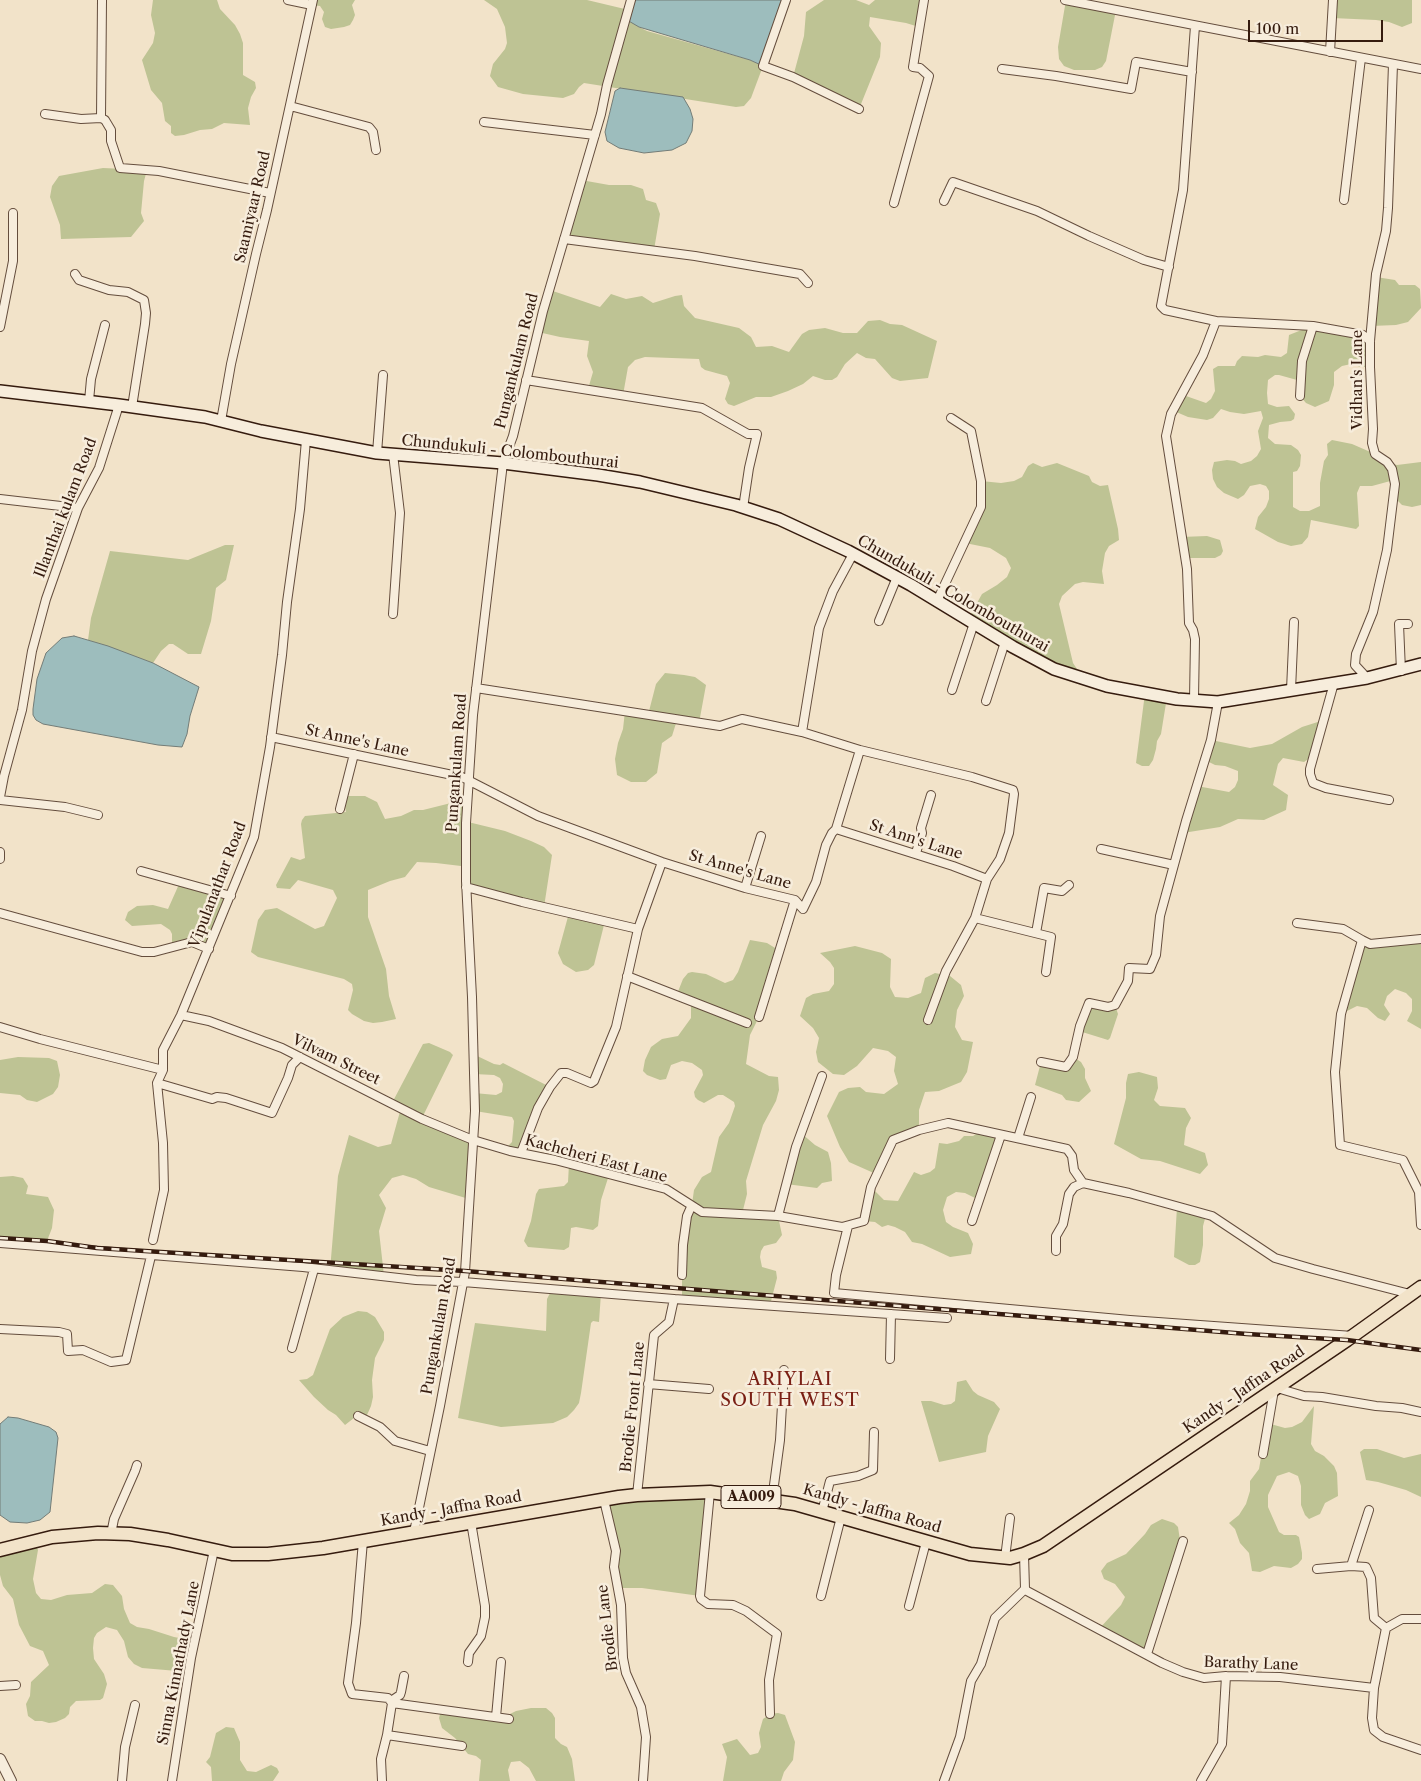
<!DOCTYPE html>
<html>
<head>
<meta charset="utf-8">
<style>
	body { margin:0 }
	#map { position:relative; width:1421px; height:1781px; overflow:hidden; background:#f2e3c9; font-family:"Libre Caslon Text",serif }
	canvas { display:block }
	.scale { position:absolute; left:1248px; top:20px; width:135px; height:22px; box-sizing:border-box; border:2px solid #351b0e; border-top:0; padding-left:6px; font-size:15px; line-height:18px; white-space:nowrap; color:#351b0e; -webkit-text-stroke:4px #f7eddc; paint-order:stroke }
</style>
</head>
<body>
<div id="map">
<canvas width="1421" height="1781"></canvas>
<div class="scale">100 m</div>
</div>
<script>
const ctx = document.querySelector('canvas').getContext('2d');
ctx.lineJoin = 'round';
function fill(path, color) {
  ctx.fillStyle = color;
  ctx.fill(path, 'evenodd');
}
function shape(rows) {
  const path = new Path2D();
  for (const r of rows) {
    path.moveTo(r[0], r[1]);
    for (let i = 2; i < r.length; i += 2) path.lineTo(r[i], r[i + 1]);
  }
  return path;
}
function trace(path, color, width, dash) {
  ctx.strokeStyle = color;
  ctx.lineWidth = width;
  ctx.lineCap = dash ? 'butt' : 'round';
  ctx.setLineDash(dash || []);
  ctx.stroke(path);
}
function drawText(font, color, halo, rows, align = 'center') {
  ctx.font = font + ' "Libre Caslon Text",serif';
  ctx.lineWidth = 5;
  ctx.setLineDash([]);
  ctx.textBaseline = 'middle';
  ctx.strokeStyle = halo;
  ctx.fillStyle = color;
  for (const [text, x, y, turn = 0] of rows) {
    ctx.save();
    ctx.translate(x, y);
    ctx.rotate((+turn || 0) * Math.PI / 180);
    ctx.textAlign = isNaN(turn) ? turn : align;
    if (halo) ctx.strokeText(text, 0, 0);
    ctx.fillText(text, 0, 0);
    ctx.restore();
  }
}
fill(shape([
	[153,0,217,0,220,9,235,25,240,34,243,43,243,75,255,82,256,88,251,97,248,108,250,125,224,123,212,129,200,130,184,135,175,136,171,133,171,126,165,121,162,103,151,90,142,60,153,43,155,33,151,15],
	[313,0,355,0,352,5,355,15,353,20,350,25,344,27,331,29,325,27,322,19,324,12,320,6,312,5],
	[484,0,587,0,629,10,639,27,647,31,750,60,763,66,751,98,744,106,736,107,584,83,579,87,574,94,563,98,523,94,498,87,490,76,493,64,505,49,507,43,505,27,497,9],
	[824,0,856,0,869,5,875,0,923,0,919,27,906,23,870,17,869,26,881,43,880,57,859,109,793,77,804,36,806,12],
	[1066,0,1116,10,1106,61,1102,67,1095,70,1074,70,1064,66,1059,59,1058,47],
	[1333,0,1412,0,1412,23,1402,27,1389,22,1376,20,1332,18],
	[103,168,147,170,144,181,141,213,144,221,131,237,61,239,60,225,50,197,52,186,59,176],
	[581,180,609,185,631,185,643,189,646,200,656,203,660,214,654,250,564,239],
	[1376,277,1395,280,1399,285,1415,285,1420,289,1421,308,1408,322,1396,325,1371,326],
	[550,290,600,307,611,294,626,299,642,296,653,303,675,296,682,295,684,306,695,318,739,328,751,337,756,347,772,346,789,352,802,334,809,330,825,328,843,333,857,333,868,321,880,320,890,324,902,325,937,341,928,378,900,381,892,378,875,359,866,358,857,353,845,364,837,377,832,380,825,380,813,376,803,384,788,391,771,397,756,397,734,406,728,404,725,399,730,383,727,376,705,370,701,367,699,359,645,357,635,360,628,367,623,395,588,389,593,372,587,356,589,341,560,337,538,332],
	[1306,329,1363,335,1370,341,1370,367,1361,367,1351,364,1342,366,1334,372,1334,385,1329,401,1315,407,1306,403,1300,396,1297,380,1279,375,1275,375,1268,380,1267,393,1268,404,1277,407,1289,406,1295,414,1294,419,1291,421,1280,422,1269,425,1268,438,1275,444,1291,445,1298,450,1301,455,1300,466,1297,471,1293,472,1293,507,1300,511,1309,511,1320,506,1320,483,1324,461,1328,455,1327,444,1332,440,1352,444,1375,454,1387,462,1397,465,1421,462,1421,505,1412,507,1402,505,1394,497,1394,480,1372,486,1360,486,1357,493,1359,526,1356,529,1311,520,1308,537,1302,544,1291,546,1278,542,1255,529,1258,517,1266,507,1269,499,1269,491,1266,486,1260,484,1250,486,1244,495,1238,499,1224,493,1217,487,1213,479,1212,470,1214,462,1227,460,1235,461,1241,464,1251,461,1257,456,1261,449,1258,431,1263,418,1261,411,1244,414,1230,412,1221,409,1213,418,1207,420,1188,417,1174,411,1182,399,1186,396,1206,403,1211,399,1215,391,1213,369,1218,366,1235,366,1237,361,1242,356,1258,357,1265,355,1281,357,1287,353,1289,335,1299,331],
	[1033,463,1042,467,1057,463,1089,476,1092,482,1100,486,1108,485,1118,529,1119,540,1109,546,1105,553,1102,571,1104,584,1083,582,1075,584,1062,596,1059,604,1073,663,1083,678,968,619,982,594,997,585,1007,577,1011,568,1006,558,990,548,965,543,981,507,981,481,1001,483,1014,481,1022,477,1028,466],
	[1207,536,1220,540,1223,551,1221,555,1215,558,1185,558,1181,537],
	[225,545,234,545,226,580,216,588,211,621,201,654,188,654,173,644,169,644,161,651,153,663,88,640,91,618,110,551,188,560],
	[665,673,684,675,695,677,706,685,699,723,677,720,672,736,662,743,657,773,646,782,631,782,617,775,615,759,618,743,623,729,625,711,648,715,656,684],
	[1145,693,1167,697,1161,734,1157,741,1156,749,1153,760,1149,766,1142,766,1136,763],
	[1324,720,1314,755,1304,762,1283,758,1278,764,1273,785,1288,795,1286,810,1264,820,1238,819,1220,827,1183,833,1197,786,1229,792,1235,787,1238,780,1238,771,1225,766,1215,765,1205,760,1211,740,1250,748,1272,744,1302,727],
	[343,796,365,796,377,802,385,819,401,816,414,810,423,810,451,803,465,803,464,821,505,831,531,841,544,847,552,855,544,907,461,887,461,866,436,863,417,862,405,877,390,881,368,890,368,917,386,969,389,996,396,1019,382,1022,373,1023,364,1021,352,1014,348,1010,353,990,352,984,344,979,258,957,251,952,258,920,265,910,277,908,315,929,324,926,337,898,333,890,298,880,290,889,277,888,276,885,291,857,300,860,305,858,301,824,302,820,305,816,346,812],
	[180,882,231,896,209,949,192,943,172,947,172,934,170,930,161,924,132,926,125,920,128,912,137,906,153,905,168,909],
	[569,913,605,921,594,965,588,970,576,972,563,964,558,953],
	[1421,939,1421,1029,1407,1021,1412,1011,1412,999,1406,993,1395,989,1387,996,1384,1005,1390,1014,1385,1021,1378,1018,1367,1008,1357,1006,1341,1014,1362,940,1370,944],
	[750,940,767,943,780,951,759,1017,750,1035,746,1064,769,1076,778,1077,779,1090,776,1101,763,1125,746,1181,747,1194,742,1214,778,1216,782,1235,776,1243,764,1246,761,1251,760,1257,762,1267,776,1271,777,1278,770,1305,682,1299,682,1275,694,1190,702,1177,711,1172,719,1137,729,1123,735,1106,734,1102,723,1095,718,1095,704,1103,698,1100,695,1097,694,1092,703,1075,702,1070,692,1063,682,1061,671,1065,666,1079,660,1080,647,1075,643,1071,645,1060,651,1047,662,1039,678,1036,691,1018,691,1005,677,994,683,979,688,973,692,972,706,974,725,983,733,980,738,972],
	[855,946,882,953,891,959,890,987,895,997,908,998,921,993,925,978,935,973,950,976,961,985,964,996,957,1010,955,1027,962,1040,973,1042,967,1072,961,1082,939,1091,925,1092,919,1110,919,1130,893,1140,876,1174,849,1162,840,1147,827,1116,839,1092,848,1088,860,1087,866,1092,884,1094,898,1084,894,1071,896,1057,888,1051,873,1048,857,1066,844,1075,833,1074,818,1062,816,1052,819,1038,813,1028,800,1016,806,998,813,994,829,991,834,984,834,968,830,962,820,953],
	[1089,1003,1115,1005,1118,1014,1110,1038,1108,1040,1079,1031],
	[429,1043,450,1052,453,1055,422,1118,473,1140,469,1199,429,1187,416,1179,403,1175,392,1178,379,1195,386,1208,379,1231,384,1276,330,1270,338,1176,349,1135,378,1147,391,1144,401,1108,392,1103,423,1044],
	[473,1054,494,1064,500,1065,503,1063,550,1087,521,1153,505,1149,512,1142,514,1121,512,1117,475,1111,474,1093,496,1095,502,1092,503,1084,500,1078,494,1075,474,1074],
	[18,1057,49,1058,57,1061,60,1075,58,1087,53,1094,37,1102,27,1100,20,1095,0,1093,0,1060],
	[1073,1057,1081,1062,1085,1069,1085,1078,1091,1091,1079,1102,1066,1100,1062,1095,1035,1085,1041,1062,1066,1067],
	[1139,1072,1157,1077,1158,1088,1154,1100,1160,1106,1185,1108,1191,1118,1186,1128,1184,1145,1205,1153,1208,1165,1200,1174,1160,1161,1141,1159,1114,1144,1126,1098,1126,1083,1128,1074],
	[981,1131,1001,1135,979,1200,965,1193,956,1192,947,1197,943,1210,946,1222,953,1227,968,1233,973,1244,971,1254,950,1257,922,1244,912,1242,905,1232,895,1227,888,1225,882,1227,875,1222,864,1221,871,1187,884,1200,898,1201,914,1172,921,1175,930,1172,935,1168,939,1143,947,1144,959,1141,964,1136,973,1136],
	[801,1133,815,1145,828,1152,831,1163,832,1181,822,1183,817,1188,786,1184],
	[569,1164,609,1175,601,1200,598,1226,593,1230,576,1227,571,1228,569,1247,564,1250,528,1247,524,1241,531,1221,536,1194,539,1189,564,1186,568,1182],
	[13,1176,23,1178,28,1186,26,1194,48,1197,54,1210,52,1228,47,1241,0,1238,0,1177],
	[1177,1207,1206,1215,1203,1226,1203,1245,1200,1262,1195,1265,1189,1265,1174,1257],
	[552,1289,601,1293,599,1322,593,1321,591,1323,581,1393,579,1403,574,1410,567,1417,553,1423,501,1427,458,1418,475,1323,546,1331,547,1299],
	[358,1311,367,1312,375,1317,384,1332,384,1340,375,1358,372,1380,373,1397,371,1406,367,1415,354,1418,345,1425,336,1415,328,1410,314,1397,299,1380,307,1379,313,1375,330,1329,343,1317],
	[966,1380,973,1391,978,1395,994,1402,1000,1409,988,1436,986,1452,939,1462,921,1401,931,1401,944,1405,951,1404,955,1401,957,1382],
	[1314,1406,1311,1444,1315,1451,1324,1456,1334,1466,1337,1473,1338,1496,1325,1503,1320,1514,1309,1519,1305,1515,1301,1505,1301,1486,1298,1476,1289,1472,1277,1476,1268,1495,1268,1507,1279,1532,1284,1535,1296,1535,1299,1537,1302,1553,1302,1559,1298,1564,1291,1568,1274,1566,1260,1572,1252,1571,1249,1553,1240,1543,1235,1529,1229,1523,1239,1515,1246,1504,1250,1491,1250,1481,1259,1469,1267,1423,1285,1428,1292,1427,1302,1422],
	[1364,1449,1377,1449,1404,1458,1421,1454,1421,1497,1406,1490,1378,1482,1366,1480,1360,1452],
	[710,1492,700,1596,642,1588,618,1588,616,1551,604,1500],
	[1162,1519,1174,1523,1178,1527,1181,1547,1147,1654,1099,1629,1121,1605,1125,1597,1115,1584,1104,1579,1101,1571,1107,1563,1126,1554,1145,1534,1151,1525],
	[34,1540,38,1550,33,1579,36,1593,41,1599,51,1600,67,1595,92,1593,105,1584,113,1585,122,1596,124,1609,130,1623,137,1627,149,1629,174,1637,195,1641,189,1672,142,1668,134,1664,128,1657,124,1641,117,1630,106,1627,97,1633,94,1638,93,1648,94,1659,104,1674,107,1684,103,1698,100,1700,76,1701,70,1707,69,1714,65,1718,56,1722,49,1723,42,1721,35,1721,28,1716,26,1704,30,1696,31,1682,49,1665,43,1651,30,1646,19,1625,13,1599,3,1586,0,1575,0,1550],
	[442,1707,508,1715,516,1711,531,1708,546,1708,552,1713,555,1718,555,1738,561,1744,567,1747,572,1759,575,1781,536,1781,529,1768,520,1761,511,1762,508,1770,510,1781,479,1781,481,1760,476,1756,468,1754,455,1738,442,1728,439,1718],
	[778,1713,785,1715,795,1742,793,1760,784,1772,781,1781,723,1781,727,1757,722,1744,737,1739,750,1755,758,1753,761,1747,759,1733,763,1719,770,1714],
	[226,1727,234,1728,240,1742,240,1760,247,1771,256,1772,271,1765,277,1768,279,1772,273,1781,212,1781,211,1767,206,1762,210,1757,216,1733]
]), '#bec394');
const water = shape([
	[631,0,786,0,763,66,750,60,639,27,627,20,631,0],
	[620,88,683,97,690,109,693,119,692,131,686,143,672,150,644,153,619,148,607,141,605,132,615,91,620,88],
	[74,636,108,646,153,663,199,687,190,716,187,734,182,747,158,745,43,724,36,720,33,715,33,709,37,679,46,653,62,638,74,636],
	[8,1417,18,1418,49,1427,56,1432,58,1438,50,1512,40,1520,27,1523,10,1522,0,1515,0,1424,8,1417]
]);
fill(water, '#9dbdbd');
trace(water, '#737c77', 1);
const minor = shape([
	[288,0,312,5],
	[786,0,763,66,793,77,859,109],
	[1065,0,1421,69],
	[1195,26,1183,190,1161,306,1165,310,1216,321],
	[1330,52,1333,0],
	[1002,69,1056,76,1131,89,1136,62,1192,72],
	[290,106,369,127,373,132,376,150],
	[45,114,81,119,101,118,105,120,111,130,111,141,120,168,159,171,270,193],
	[101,118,102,0],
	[484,122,595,135],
	[1344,200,1361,58],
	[944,201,953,182,1037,211,1089,236,1144,260,1169,267],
	[894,203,929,76,920,68,913,67,924,0],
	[564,239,695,256,800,274,808,283],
	[75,274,79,280,109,290,128,292,144,300,146,313,145,324,132,407],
	[0,327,13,261,13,213],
	[526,380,702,408,748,434,757,434,749,468,743,508],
	[1300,396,1302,361,1313,326],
	[89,401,91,379,105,325],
	[221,421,231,364,256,254,267,210,313,0],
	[377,453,383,375],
	[393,454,400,513,393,614],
	[0,499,78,508],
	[853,554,833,591,819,628,802,732,860,750,972,777,1013,790,1014,794,1009,833,1000,859,987,879,975,918,946,971,928,1020],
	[937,601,981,507,981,481,971,431,951,418],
	[879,621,897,577],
	[1401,671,1399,624,1408,624],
	[1367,678,1355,665,1356,654,1373,612,1387,550,1395,484,1392,469,1387,462,1375,454,1372,443,1373,429,1370,367,1370,341,1376,274,1386,231,1388,208,1393,64],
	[1334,683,1310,769,1310,774,1313,783,1326,788,1389,800],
	[476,688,720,726,742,719,802,732],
	[952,690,974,623],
	[1291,690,1294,622],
	[1194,699,1195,639,1193,630,1189,623,1187,569,1166,436,1171,414,1203,355,1216,321,1313,326,1363,335,1370,341],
	[986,701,1005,642],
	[271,737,462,777,538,816,662,862,745,888,795,900,803,909,816,882,826,845,832,833,836,829,860,750],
	[0,797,4,776,22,710,32,651,46,599,78,508,99,468,119,405],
	[0,800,65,807,98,815],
	[340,809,354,754],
	[836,829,953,866,987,879],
	[1101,849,1174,865],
	[0,852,0,859],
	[916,853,922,833,921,828,931,795],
	[141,871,231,896],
	[466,887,522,902,638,929,616,1027,594,1081,591,1083,567,1073,561,1073,550,1087,538,1108,521,1153],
	[745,888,761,836],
	[0,913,142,952,154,952,192,942,209,949],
	[975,918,1051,937,1046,972],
	[1297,923,1343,929,1362,940],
	[638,929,662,862],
	[1036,933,1044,888,1062,891,1069,885],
	[1421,939,1370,944,1362,940,1341,1014,1335,1072,1340,1145,1403,1160,1419,1192,1421,1225],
	[627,976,747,1023],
	[181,1015,209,1021,282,1048,422,1119,473,1140,510,1151,555,1160,666,1189,702,1212,778,1216,842,1227,864,1221,871,1187,893,1140,919,1130,948,1123,1067,1149,1072,1156,1074,1170,1083,1183,1129,1193,1212,1216,1275,1258,1313,1269,1410,1294],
	[759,1017,795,900],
	[0,1027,40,1039,163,1070],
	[1041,1062,1066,1067,1073,1057,1080,1026,1089,1003,1108,1007,1115,1005,1128,981,1129,968,1150,969,1156,955,1160,916,1186,821,1211,740,1218,702],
	[157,1083,212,1099,217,1097,226,1098,272,1113,288,1078,292,1065,300,1057],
	[1018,1138,1031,1097],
	[778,1216,796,1147,822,1076],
	[972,1221,1001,1135],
	[848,1226,836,1275,834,1293,1130,1320,1353,1336],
	[153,1240,164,1190,163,1143,157,1083,163,1070,163,1050,181,1015,254,837,270,747,282,655,287,602,300,509,306,440],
	[0,1243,303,1267,416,1280,463,1282,674,1299,947,1318],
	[1056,1251,1056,1236,1063,1224,1069,1194,1074,1187,1083,1183],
	[682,1275,683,1245,687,1216,691,1207],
	[0,1329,59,1332,67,1334,68,1351,83,1350,111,1362,126,1360,151,1256],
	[292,1348,314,1269],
	[890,1359,891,1314],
	[648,1384,709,1389],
	[1277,1388,1304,1396,1322,1397,1376,1406,1402,1408,1421,1412],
	[358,1416,380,1427,395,1441,430,1451],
	[1263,1454,1274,1390],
	[710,1492,700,1596,701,1599,708,1604,733,1605,746,1611,777,1634,769,1680,770,1714],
	[637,1495,654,1335,669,1322,674,1299],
	[604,1500,616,1551,614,1567,621,1605,623,1658,626,1673,641,1707,646,1737,643,1781],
	[772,1500,780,1440,784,1370],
	[822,1512,830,1481,858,1476,873,1470,874,1432],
	[414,1532,440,1406,465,1272,475,1111,472,997,466,881,466,823,473,715,503,463,513,436,543,311,601,114,607,85,631,0],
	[111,1534,114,1519,135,1471,137,1465],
	[363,1541,356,1623,348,1683,352,1694,388,1698,392,1703,387,1735,381,1759,382,1781],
	[1024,1554,1025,1589,1027,1591,1162,1663,1183,1672,1204,1678,1226,1676,1280,1677,1374,1688,1386,1628,1402,1619,1421,1619],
	[1005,1558,1010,1518],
	[1351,1566,1369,1510],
	[1317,1569,1351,1566,1366,1567,1371,1578,1374,1618,1386,1628],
	[821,1596,841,1517],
	[909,1606,926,1542],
	[1147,1654,1183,1541],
	[468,1662,469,1653,481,1636,485,1617,485,1606,471,1522],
	[0,1686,16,1685],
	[1374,1688,1372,1718,1374,1730,1383,1737,1421,1750],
	[391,1701,400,1695,401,1692,404,1676],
	[392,1703,509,1719],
	[496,1717,501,1662],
	[387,1735,462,1746],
	[122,1781,125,1747,135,1705],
	[172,1781,191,1658,214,1550],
	[944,1781,960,1737,971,1681,981,1664,995,1618,1025,1589],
	[1201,1781,1222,1744,1226,1676]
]);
const tertiary = shape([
	[0,1759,11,1781]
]);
const secondary = shape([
	[0,391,119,405,205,417,261,431,377,453,503,463,598,475,640,482,736,505,779,519,848,551,911,585,1013,647,1054,669,1107,686,1177,699,1218,702,1367,678,1421,664]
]);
const trunk = shape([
	[0,1550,52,1537,98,1533,130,1534,168,1540,232,1554,268,1554,323,1548,619,1497,637,1495,710,1492,795,1504,970,1554,1010,1558,1024,1554,1043,1546,1347,1340,1421,1287]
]);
trace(minor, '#644d3d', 10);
trace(tertiary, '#644d3d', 12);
trace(secondary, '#351b0e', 14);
trace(trunk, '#351b0e', 15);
trace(minor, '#f7eddc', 8);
trace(tertiary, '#f7eddc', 10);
trace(secondary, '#f7eddc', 11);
trace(trunk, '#f2e3c9', 12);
const rail = shape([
	[0,1238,47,1241,97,1248,465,1271,1247,1334,1347,1340,1421,1350]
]);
trace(rail, '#351b0e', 4.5);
trace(rail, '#f7eddc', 2.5, [8]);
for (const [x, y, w] of [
	[751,1497,60]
]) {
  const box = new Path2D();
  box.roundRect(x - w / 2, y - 11.5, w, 23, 4);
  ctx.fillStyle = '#f7eddc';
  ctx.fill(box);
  trace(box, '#351b0e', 1);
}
drawText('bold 14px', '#351b0e', null, [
	["AA009",751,1497]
]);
drawText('15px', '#351b0e', '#f7eddc', [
	["Saamiyaar Road",253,207,-77],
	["Pungankulam Road",517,361,-76],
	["Vidhan's Lane",1358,380,-90],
	["Chundukuli - Colombouthurai",510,452,6],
	["Illanthai kulam Road",66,508,-69],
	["Chundukuli - Colombouthurai",953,594,30],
	["St Anne's Lane",357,741,12],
	["Pungankulam Road",457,763,-86],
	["St Ann's Lane",916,840,18],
	["St Anne's Lane",740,870,16],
	["Vipulanathar Road",218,885,-69],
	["Vilvam Street",336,1060,26],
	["Kachcheri East Lane",596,1159,15],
	["Pungankulam Road",439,1326,-80],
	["Kandy - Jaffna Road",1244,1390,-34],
	["Brodie Front Lnae",633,1407,-84],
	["Kandy - Jaffna Road",451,1509,-10],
	["Kandy - Jaffna Road",872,1509,16],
	["Brodie Lane",608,1628,-97],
	["Sinna Kinnathady Lane",179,1663,-79],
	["Barathy Lane",1251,1664,2]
]);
ctx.letterSpacing = '1px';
drawText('18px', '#7a1f14', '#f7eddc', [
	["ARIYLAI",790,1380],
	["SOUTH WEST",790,1401]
]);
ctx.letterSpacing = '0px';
</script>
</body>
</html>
